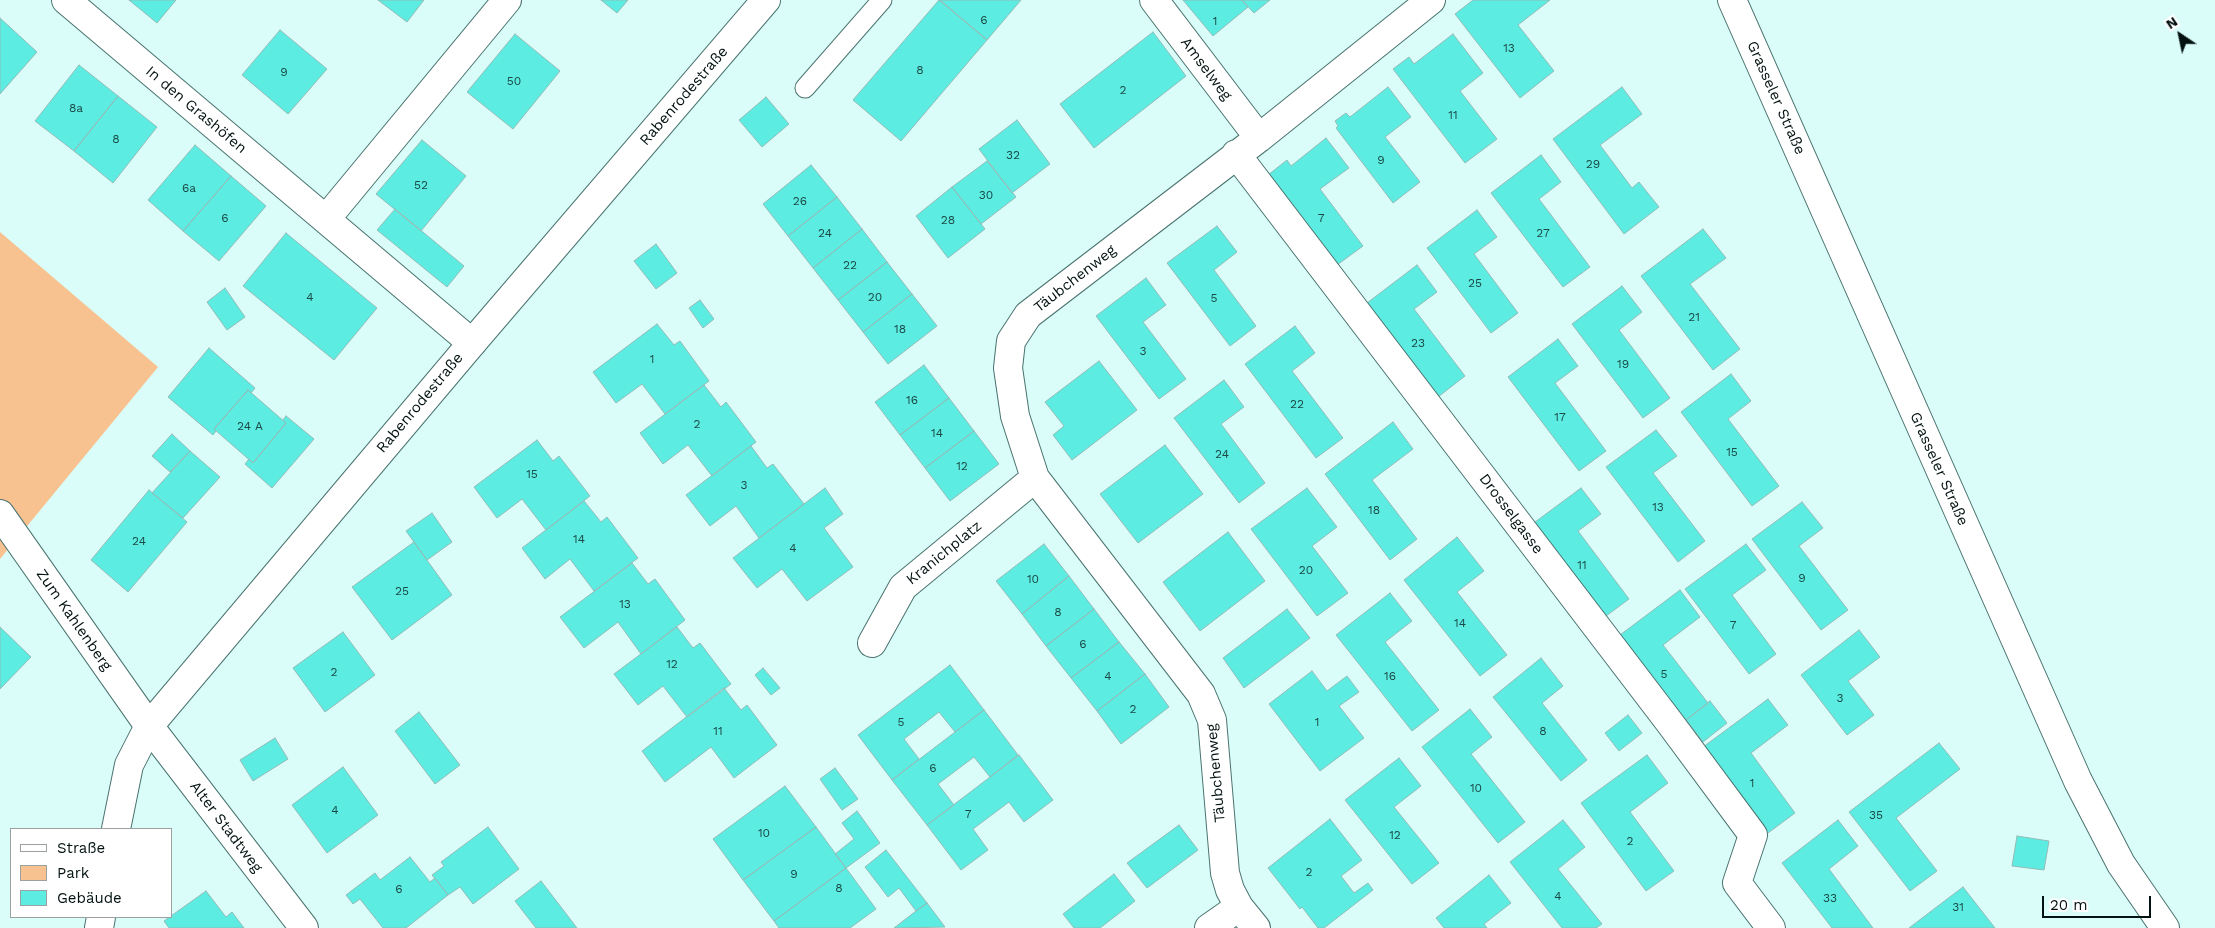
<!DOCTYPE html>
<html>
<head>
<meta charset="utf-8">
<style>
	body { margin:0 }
	#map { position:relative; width:2215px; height:928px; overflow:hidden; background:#dafdf9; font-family:"Work Sans",sans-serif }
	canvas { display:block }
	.legend { position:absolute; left:10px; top:828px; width:162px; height:90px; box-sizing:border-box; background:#fff; border:1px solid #9ba1a0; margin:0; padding:6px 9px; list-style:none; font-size:15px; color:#041312 }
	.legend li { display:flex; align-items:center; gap:10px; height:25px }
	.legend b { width:25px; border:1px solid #9ba1a0 }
	.north { position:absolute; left:2155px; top:10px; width:50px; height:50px; -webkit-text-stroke:4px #fff; paint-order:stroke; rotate:326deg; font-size:14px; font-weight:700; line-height:20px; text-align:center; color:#041312 }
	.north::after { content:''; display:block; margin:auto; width:18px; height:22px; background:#041312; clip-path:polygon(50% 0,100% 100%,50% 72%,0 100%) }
	.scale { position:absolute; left:2042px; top:896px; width:109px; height:22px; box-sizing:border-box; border:2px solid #041312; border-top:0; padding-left:6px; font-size:15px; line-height:18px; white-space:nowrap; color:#041312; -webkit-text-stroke:4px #fff; paint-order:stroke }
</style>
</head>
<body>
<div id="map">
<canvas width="2215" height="928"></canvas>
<ul class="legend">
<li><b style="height:6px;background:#fff"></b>Straße</li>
<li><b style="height:14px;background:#f8c290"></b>Park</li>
<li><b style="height:14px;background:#5dece1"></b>Gebäude</li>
</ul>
<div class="north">N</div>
<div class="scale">20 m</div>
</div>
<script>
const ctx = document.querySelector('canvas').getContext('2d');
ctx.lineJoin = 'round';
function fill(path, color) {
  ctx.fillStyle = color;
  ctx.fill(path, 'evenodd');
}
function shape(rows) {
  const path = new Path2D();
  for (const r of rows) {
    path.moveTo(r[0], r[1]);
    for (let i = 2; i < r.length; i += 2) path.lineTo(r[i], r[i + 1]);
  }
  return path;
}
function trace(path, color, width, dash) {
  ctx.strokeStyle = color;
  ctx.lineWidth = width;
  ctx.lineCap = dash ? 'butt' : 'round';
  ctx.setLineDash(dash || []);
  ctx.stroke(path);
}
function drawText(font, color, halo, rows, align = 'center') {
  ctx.font = font + ' "Work Sans",sans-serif';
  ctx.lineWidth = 4;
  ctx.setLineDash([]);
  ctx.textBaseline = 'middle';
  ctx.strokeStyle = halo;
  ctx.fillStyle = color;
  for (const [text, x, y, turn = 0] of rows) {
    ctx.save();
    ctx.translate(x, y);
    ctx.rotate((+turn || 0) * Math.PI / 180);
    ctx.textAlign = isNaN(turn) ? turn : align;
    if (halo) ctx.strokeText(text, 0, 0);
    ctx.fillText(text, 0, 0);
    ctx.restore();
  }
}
fill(shape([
	[0,232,158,367,0,559]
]), '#f8c290');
const building = shape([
	[129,0,176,0,157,23,129,0],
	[378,0,424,0,407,22,378,0],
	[601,0,628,0,617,13,601,0],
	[939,0,987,40,901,141,853,100,939,0],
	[940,0,1021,0,987,40,940,0],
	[1183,0,1242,0,1248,7,1213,36,1183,0],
	[1242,0,1270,0,1254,13,1242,0],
	[1473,0,1550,0,1518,25,1554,71,1520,98,1455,14,1473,0],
	[0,18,37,52,0,94,0,18],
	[280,30,327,69,288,114,242,75,280,30],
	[1153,32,1186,76,1094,148,1060,104,1153,32],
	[515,34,560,71,513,129,467,92,515,34],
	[1453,34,1483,73,1460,91,1497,139,1465,163,1393,69,1409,57,1414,64,1453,34],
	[79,65,118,96,74,151,35,121,79,65],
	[1388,87,1411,117,1385,137,1420,182,1393,203,1336,128,1338,126,1335,121,1346,113,1350,117,1388,87],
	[1622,87,1642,114,1600,145,1632,188,1639,182,1659,207,1624,234,1553,139,1622,87],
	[118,96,157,127,113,183,74,151,118,96],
	[766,97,789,124,762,147,739,120,766,97],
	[1017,120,1050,164,1012,193,979,149,1017,120],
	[1326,138,1349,168,1320,189,1363,246,1337,265,1268,175,1287,160,1291,166,1326,138],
	[422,140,466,176,421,231,376,194,422,140],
	[195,145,231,176,183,231,148,200,195,145],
	[1541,155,1561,182,1539,199,1590,267,1563,287,1491,193,1541,155],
	[987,161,1016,197,981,224,952,187,987,161],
	[811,165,837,197,788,236,763,204,811,165],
	[231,176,266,206,219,261,183,231,231,176],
	[952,187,985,229,948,258,916,216,952,187],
	[837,197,862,229,813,268,788,236,837,197],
	[395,209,464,266,447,287,377,230,395,209],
	[1477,210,1497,237,1474,254,1518,313,1491,333,1427,248,1477,210],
	[1217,226,1237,252,1214,270,1256,326,1230,346,1167,263,1217,226],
	[862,229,887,262,838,300,813,268,862,229],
	[1703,229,1726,258,1690,284,1740,349,1713,370,1641,276,1703,229],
	[286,233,377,308,334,360,243,286,286,233],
	[656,244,677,273,656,289,634,261,656,244],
	[887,262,912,294,863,332,838,300,887,262],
	[1417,265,1437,292,1414,309,1465,376,1438,397,1367,303,1417,265],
	[1146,278,1166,305,1143,322,1186,379,1159,399,1096,316,1146,278],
	[1622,286,1642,312,1619,330,1670,398,1643,418,1572,324,1622,286],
	[225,288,245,317,227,330,207,302,225,288],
	[912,294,937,326,888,364,863,332,912,294],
	[700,300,714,319,703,328,689,308,700,300],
	[657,324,674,345,680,341,709,381,665,414,642,384,616,403,593,372,657,324],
	[1295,326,1315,353,1292,371,1343,438,1316,458,1245,364,1295,326],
	[1558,339,1578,366,1555,383,1606,451,1579,471,1508,377,1558,339],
	[209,348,255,388,251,393,248,390,214,429,216,431,213,435,168,397,209,348],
	[1099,361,1137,410,1072,460,1053,435,1064,426,1045,402,1099,361],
	[924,365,949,398,900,435,875,402,924,365],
	[1731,374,1751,401,1728,419,1779,486,1752,506,1681,412,1731,374],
	[1224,380,1244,407,1221,424,1265,483,1239,503,1174,418,1224,380],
	[704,385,721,407,726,402,756,442,712,476,688,445,663,464,640,433,704,385],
	[248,390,286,423,253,463,214,429,248,390],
	[949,398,974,431,925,468,900,435,949,398],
	[286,416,314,439,272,488,245,464,249,459,253,463,286,423,283,420,286,416],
	[1393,422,1413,449,1372,480,1417,539,1390,560,1325,474,1393,422],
	[1656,430,1677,456,1653,473,1705,541,1678,562,1606,467,1656,430],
	[974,431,999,464,950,501,925,468,974,431],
	[172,434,190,451,170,472,152,456,172,434],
	[537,440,553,461,559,456,590,496,546,530,522,499,497,518,474,487,537,440],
	[1165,445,1203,494,1138,543,1100,494,1165,445],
	[751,446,767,468,773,464,804,504,759,538,736,506,710,526,686,495,751,446],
	[190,451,220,477,183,518,152,493,190,451],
	[825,488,843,514,824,528,853,567,807,601,782,569,757,588,733,558,825,488],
	[1307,488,1337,527,1312,546,1348,593,1317,616,1251,529,1307,488],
	[1581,488,1601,514,1578,531,1629,599,1602,619,1531,525,1581,488],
	[149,490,187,522,128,592,91,560,149,490],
	[584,501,601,522,607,517,638,558,594,591,570,559,545,579,522,548,584,501],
	[1802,502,1823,528,1799,546,1848,610,1821,630,1752,539,1802,502],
	[432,513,452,542,427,560,406,531,432,513],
	[1228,532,1265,581,1200,631,1163,582,1228,532],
	[1457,537,1484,571,1457,592,1507,655,1480,676,1404,580,1457,537],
	[414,542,452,595,392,640,352,587,414,542],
	[1044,544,1069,576,1022,614,996,581,1044,544],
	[1746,544,1766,570,1732,595,1776,654,1749,674,1685,589,1746,544],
	[632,563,648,584,655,579,685,620,641,654,618,622,584,648,560,617,632,563],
	[1069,576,1094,609,1046,646,1022,614,1069,576],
	[1680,590,1700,617,1663,645,1708,703,1681,724,1616,638,1680,590],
	[1390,593,1412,621,1385,642,1439,710,1412,731,1336,635,1390,593],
	[1094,609,1119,642,1071,678,1046,646,1094,609],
	[1287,609,1310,638,1244,688,1223,658,1287,609],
	[0,627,31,657,0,689,0,627],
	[677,627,693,648,700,643,731,684,687,717,663,686,638,705,614,674,677,627],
	[1859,630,1880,657,1848,681,1874,715,1847,735,1801,675,1859,630],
	[343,632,375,675,325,712,293,668,343,632],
	[1119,642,1145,674,1097,711,1071,678,1119,642],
	[1541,658,1563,686,1542,703,1587,760,1561,781,1493,697,1541,658],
	[950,665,984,710,955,732,939,712,904,739,919,759,892,780,858,735,950,665],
	[763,668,780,688,771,695,755,675,763,668],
	[1312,671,1327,691,1347,676,1359,692,1339,706,1364,738,1320,771,1269,704,1312,671],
	[1145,674,1169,707,1121,744,1097,711,1145,674],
	[724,688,741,710,747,705,777,745,734,778,711,747,665,782,642,751,724,688],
	[1768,699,1788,725,1751,753,1795,813,1768,833,1703,747,1768,699],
	[1710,701,1727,723,1703,742,1686,720,1710,701],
	[1470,709,1492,737,1471,754,1525,822,1498,843,1422,747,1470,709],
	[984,710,1018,755,990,777,974,757,938,784,954,805,927,825,892,780,984,710],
	[419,712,460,765,435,784,395,731,419,712],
	[1628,715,1642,733,1619,751,1605,733,1628,715],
	[275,738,288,759,253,781,240,760,275,738],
	[1939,743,1960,769,1896,818,1937,871,1910,891,1849,812,1939,743],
	[1019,755,1053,800,1024,822,1009,802,973,829,988,850,961,870,927,825,1019,755],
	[1647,755,1668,783,1630,812,1674,871,1646,891,1581,803,1647,755],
	[1399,758,1421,786,1394,807,1439,863,1412,884,1345,800,1399,758],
	[343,767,378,815,327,853,292,805,343,767],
	[835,768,858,799,842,810,820,779,835,768],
	[785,786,816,827,743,880,713,839,785,786],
	[857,811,880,843,846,868,835,854,854,839,842,823,857,811],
	[1330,819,1362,860,1341,876,1354,893,1368,883,1373,890,1324,928,1318,928,1302,907,1300,909,1268,868,1330,819],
	[1563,820,1585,847,1558,869,1602,924,1596,928,1562,928,1510,862,1563,820],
	[1838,820,1858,846,1829,869,1873,928,1832,928,1782,863,1838,820],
	[1179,825,1198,850,1147,888,1127,863,1179,825],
	[488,827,519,869,473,904,460,887,448,895,432,875,444,866,441,862,488,827],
	[816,827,846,868,774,921,743,880,816,827],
	[2017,836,2049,841,2044,870,2012,866,2017,836],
	[886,850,927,903,916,911,899,888,888,897,865,867,886,850],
	[410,857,430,882,435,878,448,895,406,928,383,928,360,899,353,904,346,895,375,873,380,880,410,857],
	[846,868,876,909,850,928,779,928,774,921,846,868],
	[1114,874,1135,901,1100,928,1074,928,1063,914,1114,874],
	[1489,875,1511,903,1484,924,1487,928,1444,928,1436,918,1489,875],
	[541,881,577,928,536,928,515,901,541,881],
	[1963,887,1995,928,1909,928,1963,887],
	[206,891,226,917,232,912,244,928,169,928,164,921,206,891],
	[927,903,945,927,894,928,916,911,927,903]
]);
fill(building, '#5dece1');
trace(building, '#92bcb8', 1);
const service = shape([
	[805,88,882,0]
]);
const minor = shape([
	[66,0,472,343],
	[1154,0,1259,138],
	[1732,0,2078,781,2121,864,2165,928],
	[1236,154,1670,723,1753,835,1737,883,1771,928],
	[326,219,507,0],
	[0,514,149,726,304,928],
	[872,643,903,587,1035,478],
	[1209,928,1239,907],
	[1256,928,1239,907,1230,890,1225,873,1212,720,1201,694,1035,478,1015,416,1008,368,1011,341,1028,315,1259,138,1431,0]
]);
const tertiary = shape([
	[116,829,129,765,149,726,472,343,766,0],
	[99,928,101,917]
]);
trace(service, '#4a736f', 21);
trace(minor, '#4a736f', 30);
trace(tertiary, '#4a736f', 30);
trace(service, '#fff', 19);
trace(minor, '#fff', 28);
trace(tertiary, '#fff', 28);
drawText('12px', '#1a4946', null, [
	["6",984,20],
	["1",1215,21],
	["13",1509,48],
	["8",920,70],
	["9",284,72],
	["50",514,81],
	["2",1123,90],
	["8a",76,108],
	["11",1453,115],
	["8",116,139],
	["32",1013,155],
	["9",1381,160],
	["29",1593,164],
	["52",421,185],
	["6a",189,188],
	["30",986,195],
	["26",800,201],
	["6",225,218],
	["7",1321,218],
	["28",948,220],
	["24",825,233],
	["27",1543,233],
	["22",850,265],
	["25",1475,283],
	["4",310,297],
	["20",875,297],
	["5",1214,298],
	["21",1694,317],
	["18",900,329],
	["23",1418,343],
	["3",1143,351],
	["1",652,359],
	["19",1623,364],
	["16",912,400],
	["22",1297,404],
	["17",1560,417],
	["2",697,424],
	["24 A",250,426],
	["14",937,433],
	["15",1732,452],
	["24",1222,454],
	["12",962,466],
	["15",532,474],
	["3",744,485],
	["13",1658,507],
	["18",1374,510],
	["14",579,539],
	["24",139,541],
	["4",793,548],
	["11",1582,565],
	["20",1306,570],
	["9",1802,578],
	["10",1033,579],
	["25",402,591],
	["13",625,604],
	["8",1058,612],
	["14",1460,623],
	["7",1733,625],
	["6",1083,644],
	["12",672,664],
	["2",334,672],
	["5",1664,674],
	["4",1108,676],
	["16",1390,676],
	["3",1840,698],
	["2",1133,709],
	["5",901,722],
	["1",1317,722],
	["11",718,731],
	["8",1543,731],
	["6",933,768],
	["1",1752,783],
	["10",1476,788],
	["4",335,810],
	["7",968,814],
	["35",1876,815],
	["10",764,833],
	["12",1395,835],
	["2",1630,841],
	["2",1309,872],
	["9",794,874],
	["8",839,888],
	["6",399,889],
	["4",1558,896],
	["33",1830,898],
	["31",1958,907]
]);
drawText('15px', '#041312', '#fff', [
	["Amselweg",1206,69,53],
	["Rabenrodestraße",684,96,-49],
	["Grasseler Straße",1776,98,66],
	["In den Grashöfen",196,110,40],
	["Täubchenweg",1075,279,-38],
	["Rabenrodestraße",420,403,-50],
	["Grasseler Straße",1939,469,66],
	["Drosselgasse",1511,514,53],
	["Kranichplatz",944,553,-39],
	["Zum Kahlenberg",74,620,55],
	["Täubchenweg",1216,773,-95],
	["Alter Stadtweg",226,827,53]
]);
</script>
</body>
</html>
